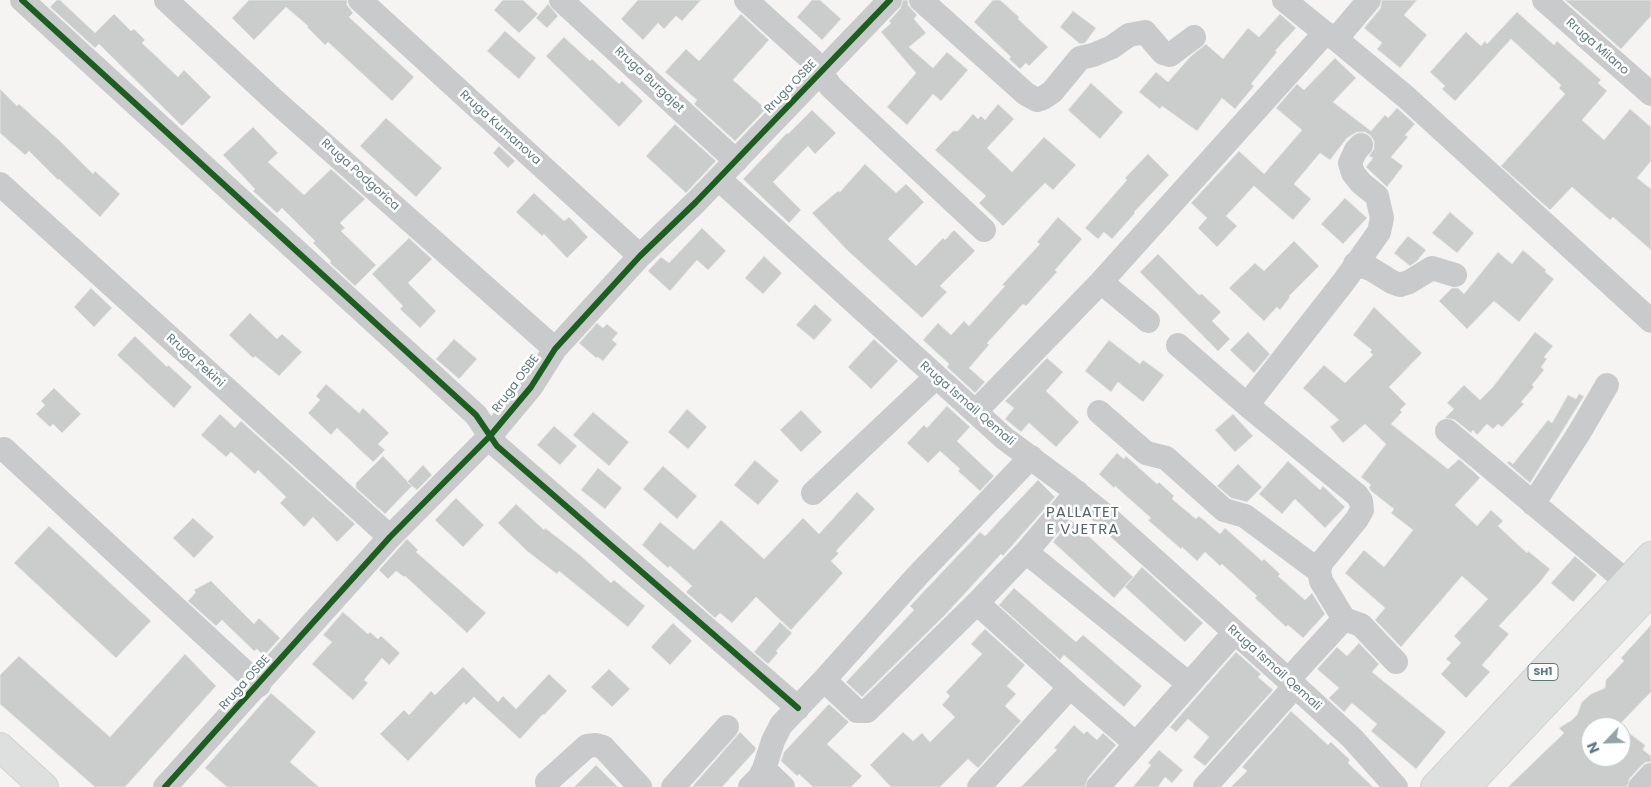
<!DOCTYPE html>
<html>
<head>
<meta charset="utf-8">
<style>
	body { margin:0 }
	#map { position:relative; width:1651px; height:787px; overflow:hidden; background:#f5f4f3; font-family:Poppins,sans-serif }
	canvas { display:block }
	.north { position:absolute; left:1581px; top:717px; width:50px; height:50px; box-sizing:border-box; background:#fff; border:1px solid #bfcacc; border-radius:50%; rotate:246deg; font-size:14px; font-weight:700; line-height:20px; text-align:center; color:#5f7a7f }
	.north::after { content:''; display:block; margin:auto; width:18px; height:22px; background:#94a5a8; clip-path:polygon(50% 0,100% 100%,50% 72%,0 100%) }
</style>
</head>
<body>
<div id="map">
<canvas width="1651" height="787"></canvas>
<div class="north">N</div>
</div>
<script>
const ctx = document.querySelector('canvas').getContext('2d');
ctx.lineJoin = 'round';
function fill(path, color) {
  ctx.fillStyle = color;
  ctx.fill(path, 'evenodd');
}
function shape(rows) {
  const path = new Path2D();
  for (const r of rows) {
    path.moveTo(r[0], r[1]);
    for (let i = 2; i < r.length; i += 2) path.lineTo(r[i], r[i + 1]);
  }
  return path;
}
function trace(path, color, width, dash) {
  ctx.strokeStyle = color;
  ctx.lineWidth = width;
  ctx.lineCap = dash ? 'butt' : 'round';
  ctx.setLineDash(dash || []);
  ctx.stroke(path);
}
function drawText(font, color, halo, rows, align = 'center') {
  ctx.font = font + ' Poppins,sans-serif';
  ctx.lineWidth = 5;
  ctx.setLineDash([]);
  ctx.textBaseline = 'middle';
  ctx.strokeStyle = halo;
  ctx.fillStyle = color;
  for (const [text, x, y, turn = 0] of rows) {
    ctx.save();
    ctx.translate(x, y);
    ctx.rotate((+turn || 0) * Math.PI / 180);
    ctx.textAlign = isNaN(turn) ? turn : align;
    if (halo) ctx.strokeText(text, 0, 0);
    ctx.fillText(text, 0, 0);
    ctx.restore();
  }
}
const building = shape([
	[57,0,60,0,95,33,114,14,131,31,134,29,145,40,142,43,178,77,184,70,211,97,182,126,99,44,95,48,50,7,57,0],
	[249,0,347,0,347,5,353,13,349,17,414,77,392,101,328,42,325,45,307,27,308,26,286,7,254,40,232,18,249,0],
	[503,0,523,0,538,14,519,33,494,10,503,0],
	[638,0,701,0,682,21,676,16,664,29,658,23,643,40,621,19,638,0],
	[812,0,820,0,841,19,822,40,797,17,812,0],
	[903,0,908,0,908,5,917,15,914,19,926,33,909,47,933,68,947,52,968,70,941,101,933,94,907,125,887,107,916,73,881,32,891,23,889,21,900,9,903,0],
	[993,0,1000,0,1019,17,1018,19,1048,47,1029,66,1026,63,1020,69,1009,59,1011,57,974,22,993,0],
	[1382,0,1417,0,1404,15,1427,35,1400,68,1377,49,1382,43,1364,28,1380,9,1382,0],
	[1565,0,1651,0,1651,16,1621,49,1565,0],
	[548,4,558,16,547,28,536,18,548,4],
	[1073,11,1096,28,1085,43,1080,44,1060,27,1073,11],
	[1517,12,1554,45,1557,41,1601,80,1598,83,1607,91,1582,120,1604,140,1630,109,1651,127,1651,161,1637,178,1651,189,1651,250,1613,217,1610,220,1572,187,1550,210,1501,166,1565,94,1559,88,1561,85,1511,39,1455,101,1442,89,1445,86,1430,72,1466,32,1481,46,1485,41,1487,44,1517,12],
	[741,14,769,40,733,80,766,109,735,141,694,104,697,100,665,72,686,49,699,61,741,14],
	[1280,14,1296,28,1275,51,1277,52,1251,84,1254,86,1235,109,1222,98,1197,131,1162,106,1160,109,1139,92,1156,72,1168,82,1191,56,1206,44,1223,59,1248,28,1259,37,1280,14],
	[505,31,536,58,519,79,487,51,505,31],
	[564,37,590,61,592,59,619,84,622,81,643,101,619,127,546,56,564,37],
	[1335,58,1356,78,1333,102,1371,131,1385,115,1388,118,1397,108,1415,124,1405,135,1408,137,1391,157,1403,166,1387,187,1366,167,1373,158,1369,156,1374,149,1374,141,1370,135,1365,132,1357,132,1347,138,1330,160,1320,153,1294,184,1311,199,1293,220,1254,186,1226,216,1237,226,1217,247,1198,228,1207,218,1191,203,1239,151,1264,174,1302,130,1276,108,1297,84,1304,90,1335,58],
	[1091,83,1123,112,1100,139,1068,110,1091,83],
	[0,89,17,106,19,104,60,141,93,174,95,171,120,194,100,217,59,179,58,180,29,151,25,155,0,133,0,89],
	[998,104,1014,119,987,148,1012,172,1044,137,1076,165,1053,190,1045,183,1003,226,979,203,986,196,935,150,953,131,958,131,973,114,978,119,981,116,985,120,998,104],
	[812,110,836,133,815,154,808,146,773,182,801,210,789,223,743,179,787,133,788,134,812,110],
	[386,118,442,168,416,197,360,146,386,118],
	[675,124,716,161,686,193,646,156,675,124],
	[253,127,278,153,268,162,304,195,331,169,365,199,340,223,345,228,341,231,376,265,355,286,330,263,331,261,313,243,315,241,282,208,277,213,253,191,255,189,223,155,253,127],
	[499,146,515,161,508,168,493,153,499,146],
	[1148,154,1169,175,1134,212,1135,213,1112,239,1104,232,1098,239,1085,228,1127,180,1125,178,1148,154],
	[865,164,896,193,906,184,924,202,888,239,916,266,943,238,945,240,954,230,975,251,940,286,947,292,922,318,848,251,812,213,838,191,840,192,865,164],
	[534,193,564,221,569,217,588,237,567,258,544,234,542,236,516,212,534,193],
	[1345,198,1367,218,1343,244,1321,224,1345,198],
	[1450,212,1474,233,1457,253,1432,233,1450,212],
	[1058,217,1082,239,1055,270,1057,272,1026,306,1023,304,987,343,989,345,969,368,985,382,975,393,947,367,949,364,923,340,938,323,951,335,964,321,969,326,1005,286,1002,285,1040,244,1037,242,1058,217],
	[702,228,726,251,708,270,697,260,670,291,648,271,661,257,669,263,702,228],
	[1408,236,1426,250,1417,261,1410,266,1394,253,1408,236],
	[409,238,432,259,408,283,436,311,420,328,400,309,403,306,372,274,409,238],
	[1294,241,1319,266,1289,296,1290,297,1280,310,1277,307,1264,321,1229,288,1255,263,1264,271,1294,241],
	[1523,250,1546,270,1545,272,1554,279,1519,322,1494,301,1467,329,1439,301,1452,288,1458,288,1464,294,1498,252,1512,264,1523,250],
	[1158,254,1199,295,1202,294,1221,312,1212,321,1230,339,1218,351,1140,272,1158,254],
	[764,256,782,273,763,294,745,278,764,256],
	[91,288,112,308,94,327,74,307,91,288],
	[815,304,832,320,814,340,796,325,815,304],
	[1374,307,1422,353,1389,387,1406,404,1400,410,1402,412,1391,424,1448,469,1459,459,1474,472,1480,478,1455,505,1477,526,1491,510,1503,521,1498,526,1527,553,1528,551,1550,569,1540,582,1499,626,1509,634,1482,665,1490,672,1466,698,1441,674,1451,663,1446,659,1461,643,1454,636,1488,599,1462,576,1401,647,1375,620,1385,608,1345,573,1364,550,1384,567,1413,530,1391,513,1394,509,1371,491,1369,487,1371,485,1361,477,1386,444,1365,424,1343,443,1330,427,1339,420,1303,388,1324,365,1345,383,1373,355,1370,352,1372,350,1353,335,1374,307],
	[250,313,277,339,282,334,302,352,279,376,255,356,253,358,229,335,250,313],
	[597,323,603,328,607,324,618,333,612,340,617,344,603,361,598,357,596,358,579,343,597,323],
	[1248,332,1270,354,1254,373,1230,350,1248,332],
	[1535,332,1553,346,1544,357,1547,359,1541,367,1544,370,1532,385,1534,387,1521,402,1524,404,1502,427,1498,424,1493,429,1487,424,1477,435,1473,430,1471,433,1455,420,1445,418,1454,409,1447,403,1464,385,1480,400,1493,387,1535,332],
	[135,336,167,367,168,365,192,387,174,408,117,355,135,336],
	[454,339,477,359,459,379,436,359,454,339],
	[874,339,898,361,871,389,848,367,874,339],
	[1109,340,1140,364,1143,360,1164,375,1143,402,1118,382,1111,392,1085,371,1109,340],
	[1047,358,1063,372,1046,391,1079,422,1056,447,1029,423,1021,432,1005,419,1014,408,1005,401,1047,358],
	[326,384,359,413,363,408,389,433,378,444,385,450,373,462,337,428,331,435,308,413,320,400,316,396,326,384],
	[54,388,81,414,62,433,53,424,50,427,36,414,45,405,41,401,54,388],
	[1579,394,1584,396,1530,483,1507,463,1509,461,1513,464,1548,420,1552,423,1568,395,1576,399,1579,394],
	[947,406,970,427,957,441,994,476,980,491,958,471,960,469,940,451,928,463,907,443,924,425,927,428,947,406],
	[687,409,707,427,688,449,668,432,687,409],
	[801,410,822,432,801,452,780,430,801,410],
	[593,412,629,442,609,466,573,435,593,412],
	[220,414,235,428,241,421,355,524,337,542,313,517,304,527,280,503,286,497,258,470,255,474,231,452,226,457,201,435,220,414],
	[1233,414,1253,436,1235,452,1215,430,1233,414],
	[554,426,577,446,560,465,537,445,554,426],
	[1117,453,1124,459,1126,456,1157,484,1159,482,1174,496,1172,499,1196,519,1199,516,1220,534,1225,528,1262,561,1264,559,1280,574,1278,576,1305,600,1312,593,1325,614,1303,638,1288,625,1286,627,1255,598,1257,596,1222,564,1220,566,1205,552,1197,561,1182,547,1181,549,1148,520,1151,518,1115,486,1114,488,1099,474,1117,453],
	[383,456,412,486,385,514,356,488,356,483,383,456],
	[755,460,779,481,758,505,734,485,755,460],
	[1288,461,1320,490,1323,486,1345,507,1325,528,1295,499,1282,514,1259,494,1288,461],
	[1238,464,1262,487,1247,502,1231,498,1217,486,1238,464],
	[423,465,432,475,417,490,407,482,423,465],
	[663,466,697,496,677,519,643,489,663,466],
	[598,468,622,488,605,509,581,490,598,468],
	[1038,480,1055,497,1003,556,1001,554,946,614,862,697,846,682,914,610,910,606,980,532,985,536,1038,480],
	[857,492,875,509,836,551,839,553,831,561,843,573,791,630,756,597,732,623,720,613,715,618,686,592,692,586,670,566,668,568,642,545,660,522,694,550,721,520,764,559,803,518,819,534,857,492],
	[456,498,484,525,463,547,435,520,456,498],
	[516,504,544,530,545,528,581,556,611,583,614,580,645,606,628,627,559,571,557,574,527,551,498,523,516,504],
	[193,518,214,537,194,558,173,538,193,518],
	[1071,520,1133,577,1114,598,1053,542,1071,520],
	[49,526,151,621,116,658,14,563,49,526],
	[407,539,418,550,416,552,486,613,467,633,405,576,404,577,396,571,388,579,379,570,407,539],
	[1575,556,1597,575,1573,602,1551,583,1575,556],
	[1142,567,1203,623,1185,642,1125,587,1142,567],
	[211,581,254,624,259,618,280,638,264,656,257,649,254,651,222,620,216,626,188,601,196,592,194,590,211,581],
	[1014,588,1076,642,1083,635,1142,686,1124,707,1064,655,1060,660,999,605,1014,588],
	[343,612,368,634,370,632,378,639,381,636,400,653,389,665,382,658,364,680,368,683,353,700,312,664,332,642,323,635,343,612],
	[780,622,792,633,776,651,778,653,768,664,754,652,780,622],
	[673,623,692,641,670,665,651,647,673,623],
	[1651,625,1651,692,1617,727,1591,727,1591,757,1621,757,1621,727,1645,745,1643,750,1651,756,1651,762,1646,762,1641,766,1630,778,1627,787,1508,787,1564,733,1559,728,1572,720,1577,715,1582,702,1591,694,1605,688,1606,680,1624,661,1621,658,1651,625],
	[985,629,1025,665,1007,686,1016,694,1005,706,1021,721,978,768,968,759,940,787,891,787,870,765,903,732,913,741,922,733,930,742,955,717,942,705,950,696,946,692,982,654,971,644,985,629],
	[1359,643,1379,664,1372,672,1446,732,1416,769,1371,731,1377,724,1352,703,1344,712,1329,698,1339,688,1317,669,1337,647,1347,656,1359,643],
	[1236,652,1261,674,1258,677,1273,690,1205,766,1193,757,1209,737,1188,719,1176,732,1170,727,1236,652],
	[185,654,216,686,125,787,95,787,0,704,0,675,19,656,110,737,185,654],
	[463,667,498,702,503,696,516,709,549,674,567,691,544,715,543,714,520,739,474,697,466,705,464,702,408,761,380,734,404,710,409,715,431,691,435,695,463,667],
	[609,669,630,689,612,707,591,687,609,669],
	[271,693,316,732,290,762,319,787,227,787,205,768,271,693],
	[829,704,849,722,827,744,862,776,851,787,813,787,799,774,797,776,781,761,784,752,829,704],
	[1291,711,1328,745,1331,742,1350,760,1348,763,1373,787,1231,787,1247,771,1242,767,1291,711],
	[1074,725,1084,734,1087,731,1097,740,1103,733,1116,745,1088,778,1085,787,1021,787,1057,750,1054,748,1074,725],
	[740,732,756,748,755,751,722,787,692,787,740,732],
	[1159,750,1183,770,1172,783,1165,777,1158,787,1133,787,1151,765,1148,763,1159,750],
	[596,765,618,787,574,787,596,765]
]);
fill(building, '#cbcdcc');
trace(building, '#e4e4e3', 1);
const major = shape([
	[0,747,44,787],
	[1435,787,1651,556],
	[1466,787,1651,591]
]);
trace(major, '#d1d2d1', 30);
trace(shape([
	[22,0,476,415,497,446,798,708],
	[166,0,274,100,555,349],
	[360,0,640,256],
	[561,0,736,161],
	[746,0,812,60,831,87,984,230],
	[921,0,1026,94,1037,100,1043,98,1052,92,1080,58,1093,55,1112,47,1129,35,1145,32,1163,53,1170,55,1194,37],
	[1284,0,1325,33,1336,39,1406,97,1651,321],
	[1544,0,1651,94],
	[1336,39,1369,0],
	[719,179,1004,438,1070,487,1101,512,1295,686,1352,738,1396,787],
	[0,184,390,537],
	[1355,264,1371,269,1392,282,1400,285,1409,282,1432,268,1455,275],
	[1101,282,1148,321],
	[1178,345,1247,405,1357,495,1361,501,1362,510,1357,519,1321,563,1319,571,1321,581,1344,619,1288,680],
	[1247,405,1345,280,1379,232,1382,218,1377,196,1361,183,1353,173,1350,163,1356,150,1361,145],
	[975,412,1101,282,1325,33],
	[1099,412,1146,453,1166,458,1224,510,1245,516,1319,571],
	[1447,431,1627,582],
	[4,449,259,685],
	[813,493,936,377],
	[1533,504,1579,433,1607,385],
	[1026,552,1189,684],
	[977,603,1070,687],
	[1344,619,1361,625,1396,662],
	[824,680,857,711,867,711,977,603,1026,552,1077,492],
	[764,769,783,787],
	[547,782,587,746,596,745,603,747,640,787],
	[165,787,390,537,490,436,531,387,555,349,640,256,696,202,890,0],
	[673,787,727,727],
	[750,787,759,778,764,769,773,741,781,725,824,680,918,575,1031,457],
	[979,787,1070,687,1136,744,1235,632],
	[1098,787,1136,744],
	[1205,787,1295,686],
	[1640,787,1651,775]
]), '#c9cacb', 24);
trace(major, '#dedfdf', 28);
trace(shape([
	[22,0,476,415,497,446,798,708],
	[165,787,390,537,490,436,531,387,555,349,640,256,696,202,890,0]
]), '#1b5e20', 6);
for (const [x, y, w] of [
	[1543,672,30]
]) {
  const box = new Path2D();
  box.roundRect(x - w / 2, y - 8.5, w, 17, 4);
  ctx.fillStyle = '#fff';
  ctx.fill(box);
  trace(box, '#5f7a7f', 1);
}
drawText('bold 11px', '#5f7a7f', null, [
	["SH1",1543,672]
]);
drawText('12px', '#5f7a7f', '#fff', [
	["Rruga Milano",1597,47,41],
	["Rruga Burgajet",649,80,43],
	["Rruga OSBE",791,87,-46],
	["Rruga Kumanova",500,128,42],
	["Rruga Podgorica",360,175,42],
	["Rruga Pekini",195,361,42],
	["Rruga OSBE",516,384,-53],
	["Rruga Ismail Qemali",967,404,41],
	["Rruga Ismail Qemali",1274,668,42],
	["Rruga OSBE",245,683,-48]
]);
ctx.letterSpacing = '1px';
drawText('15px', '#526569', '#fff', [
	["PALLATET",1083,513],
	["E VJETRA",1083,530]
]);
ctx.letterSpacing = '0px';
</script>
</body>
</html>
